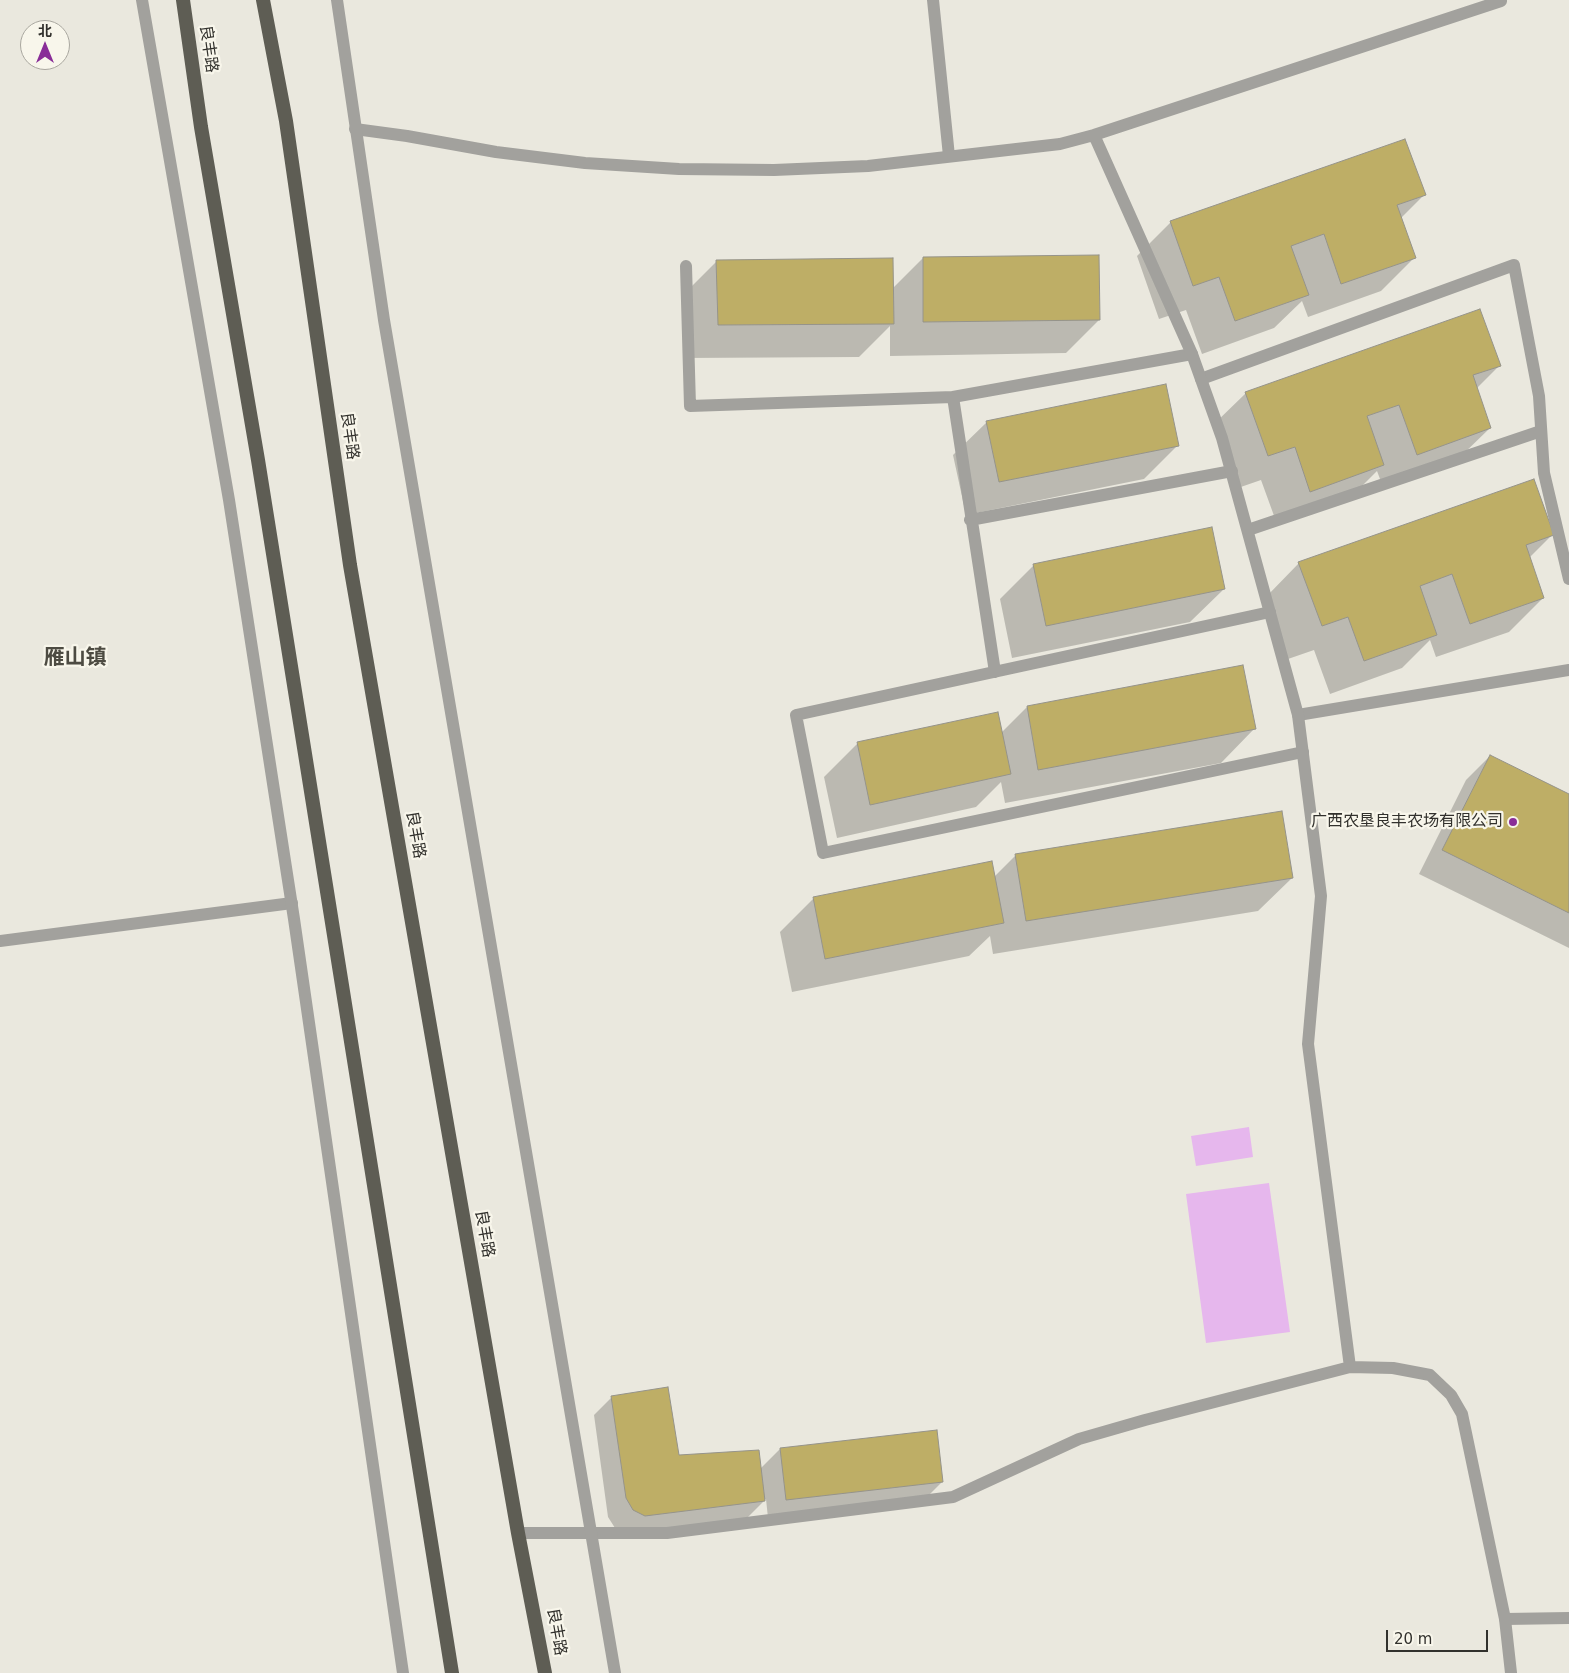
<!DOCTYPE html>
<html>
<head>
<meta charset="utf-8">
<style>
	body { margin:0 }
	#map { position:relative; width:1569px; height:1673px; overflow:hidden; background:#eae8de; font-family:"DejaVu Sans","Noto Sans SC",sans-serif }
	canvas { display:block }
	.north { position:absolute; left:20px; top:20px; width:50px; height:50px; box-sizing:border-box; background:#f8f6eb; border:1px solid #a9a79f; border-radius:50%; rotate:0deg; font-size:14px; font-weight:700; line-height:20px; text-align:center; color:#32312d }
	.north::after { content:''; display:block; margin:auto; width:18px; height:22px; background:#892d98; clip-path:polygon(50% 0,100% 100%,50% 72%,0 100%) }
	.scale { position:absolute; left:1386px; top:1630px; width:102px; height:22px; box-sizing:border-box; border:2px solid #32312d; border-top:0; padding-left:6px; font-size:15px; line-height:18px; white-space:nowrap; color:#32312d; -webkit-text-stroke:4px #f8f6eb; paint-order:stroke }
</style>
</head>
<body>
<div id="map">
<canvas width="1569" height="1673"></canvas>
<div class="north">北</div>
<div class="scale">20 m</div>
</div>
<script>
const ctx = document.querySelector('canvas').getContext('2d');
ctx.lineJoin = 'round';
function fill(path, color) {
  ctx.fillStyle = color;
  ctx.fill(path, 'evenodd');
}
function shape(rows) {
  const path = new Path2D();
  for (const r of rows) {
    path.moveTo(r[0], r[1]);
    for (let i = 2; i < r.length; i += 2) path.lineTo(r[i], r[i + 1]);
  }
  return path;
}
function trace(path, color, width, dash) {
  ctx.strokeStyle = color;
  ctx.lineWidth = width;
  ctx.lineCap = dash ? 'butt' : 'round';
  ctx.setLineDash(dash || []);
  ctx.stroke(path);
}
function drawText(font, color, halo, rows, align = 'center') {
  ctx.font = font + ' "DejaVu Sans","Noto Sans SC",sans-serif';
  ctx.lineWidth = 4.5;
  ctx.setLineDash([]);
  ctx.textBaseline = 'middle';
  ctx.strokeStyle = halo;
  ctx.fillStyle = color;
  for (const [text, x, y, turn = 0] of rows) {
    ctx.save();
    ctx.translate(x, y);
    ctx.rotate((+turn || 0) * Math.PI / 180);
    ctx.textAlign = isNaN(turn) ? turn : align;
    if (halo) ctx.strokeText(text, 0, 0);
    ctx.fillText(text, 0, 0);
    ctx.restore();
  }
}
fill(shape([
	[1249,1127,1253,1157,1196,1166,1191,1136],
	[1269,1183,1290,1332,1206,1343,1186,1194]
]), '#e6b7ed');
fill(shape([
	[1424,195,1401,218,1415,257,1381,291,1308,317,1302,301,1274,328,1202,354,1186,310,1159,319,1137,256,1171,222],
	[923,258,1099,320,1066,353,890,356,890,326,859,357,684,358,683,295,717,261,892,289],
	[1500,365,1476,389,1490,428,1456,461,1383,487,1377,471,1349,499,1277,524,1261,480,1235,489,1212,426,1246,393],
	[987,422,1177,446,1144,479,966,515,953,455],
	[1552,535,1529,558,1543,598,1509,632,1436,657,1430,640,1402,668,1330,694,1314,650,1288,659,1266,597,1299,563],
	[1034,565,1224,589,1190,622,1012,658,1000,599],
	[1027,707,1254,729,1221,763,1005,803,1001,782,976,807,837,838,824,777,857,744,997,713,1001,733],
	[1490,756,1569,796,1569,948,1419,874,1466,780],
	[1016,855,1292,878,1258,911,993,954,990,936,969,956,792,992,780,932,813,899,991,863,994,877],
	[612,1397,678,1456,760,1469,780,1449,936,1431,942,1482,924,1500,768,1518,766,1499,746,1519,626,1534,615,1528,608,1517,594,1415]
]), '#0003');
const building = shape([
	[1405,139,1426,195,1397,205,1416,258,1341,284,1324,234,1291,246,1309,295,1235,321,1219,277,1193,286,1170,221,1405,139],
	[1099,255,1100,320,923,322,923,257,1099,255],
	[893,258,894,324,718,325,716,260,893,258],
	[1480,309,1501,366,1473,375,1491,428,1417,455,1399,405,1367,416,1384,465,1310,492,1295,447,1268,456,1245,392,1480,309],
	[1166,384,1179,446,999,482,986,421,1166,384],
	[1534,479,1554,535,1526,545,1544,598,1470,624,1452,574,1420,586,1437,635,1364,661,1348,617,1322,626,1298,562,1534,479],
	[1212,527,1225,589,1046,626,1033,564,1212,527],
	[1243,665,1256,729,1038,770,1027,706,1243,665],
	[998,712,1011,774,870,805,857,742,998,712],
	[1490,755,1569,794,1569,913,1442,850,1490,755],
	[1282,811,1293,878,1026,921,1015,854,1282,811],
	[992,861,1004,923,825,959,813,897,992,861],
	[668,1387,679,1455,759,1450,765,1501,645,1516,633,1510,626,1498,611,1396,668,1387],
	[937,1430,943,1482,786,1500,780,1448,937,1430]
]);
fill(building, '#beae66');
trace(building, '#95938a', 1);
trace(shape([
	[933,0,949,156],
	[686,266,690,406,953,397,995,672],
	[1201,379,1514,265,1539,396,1544,473,1569,579],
	[953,397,1192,354],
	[970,520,1232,471],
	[1248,530,1541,431],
	[1270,612,796,715,823,853,1303,752],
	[1298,715,1569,670],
	[1505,1619,1569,1618]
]), '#a2a19d', 12);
trace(shape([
	[355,129,407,136,496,152,585,163,679,169,774,170,868,166,1060,144,1094,135,1501,1],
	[1094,135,1192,354,1222,438,1298,715,1321,896,1308,1044,1350,1367],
	[0,941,292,903],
	[518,1533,667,1533,953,1497,1079,1439,1145,1420,1350,1367,1393,1368,1430,1375,1451,1395,1462,1414,1505,1619,1511,1673]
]), '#a2a19d', 12);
trace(shape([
	[142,0,229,500,294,919,403,1673],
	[337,0,384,320,615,1673]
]), '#a2a19d', 12);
trace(shape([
	[183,0,201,127,258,460,452,1673],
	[263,0,286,121,350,565,518,1533,545,1673]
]), '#5e5d54', 14);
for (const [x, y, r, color] of [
	[1513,822,5,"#892d98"]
]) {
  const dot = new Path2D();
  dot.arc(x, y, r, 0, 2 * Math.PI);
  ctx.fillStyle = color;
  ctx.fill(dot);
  trace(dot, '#f8f6eb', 2);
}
drawText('16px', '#32312d', '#f8f6eb', [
	["良丰路",208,49,82],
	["良丰路",349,436,82],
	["良丰路",415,835,80],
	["良丰路",484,1234,80],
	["良丰路",556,1632,80]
]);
drawText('16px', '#32312d', '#f8f6eb', [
	["广西农垦良丰农场有限公司",1503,822]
], 'right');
drawText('bold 21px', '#4d4b42', '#f8f6eb', [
	["雁山镇",75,659]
]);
</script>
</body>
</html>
